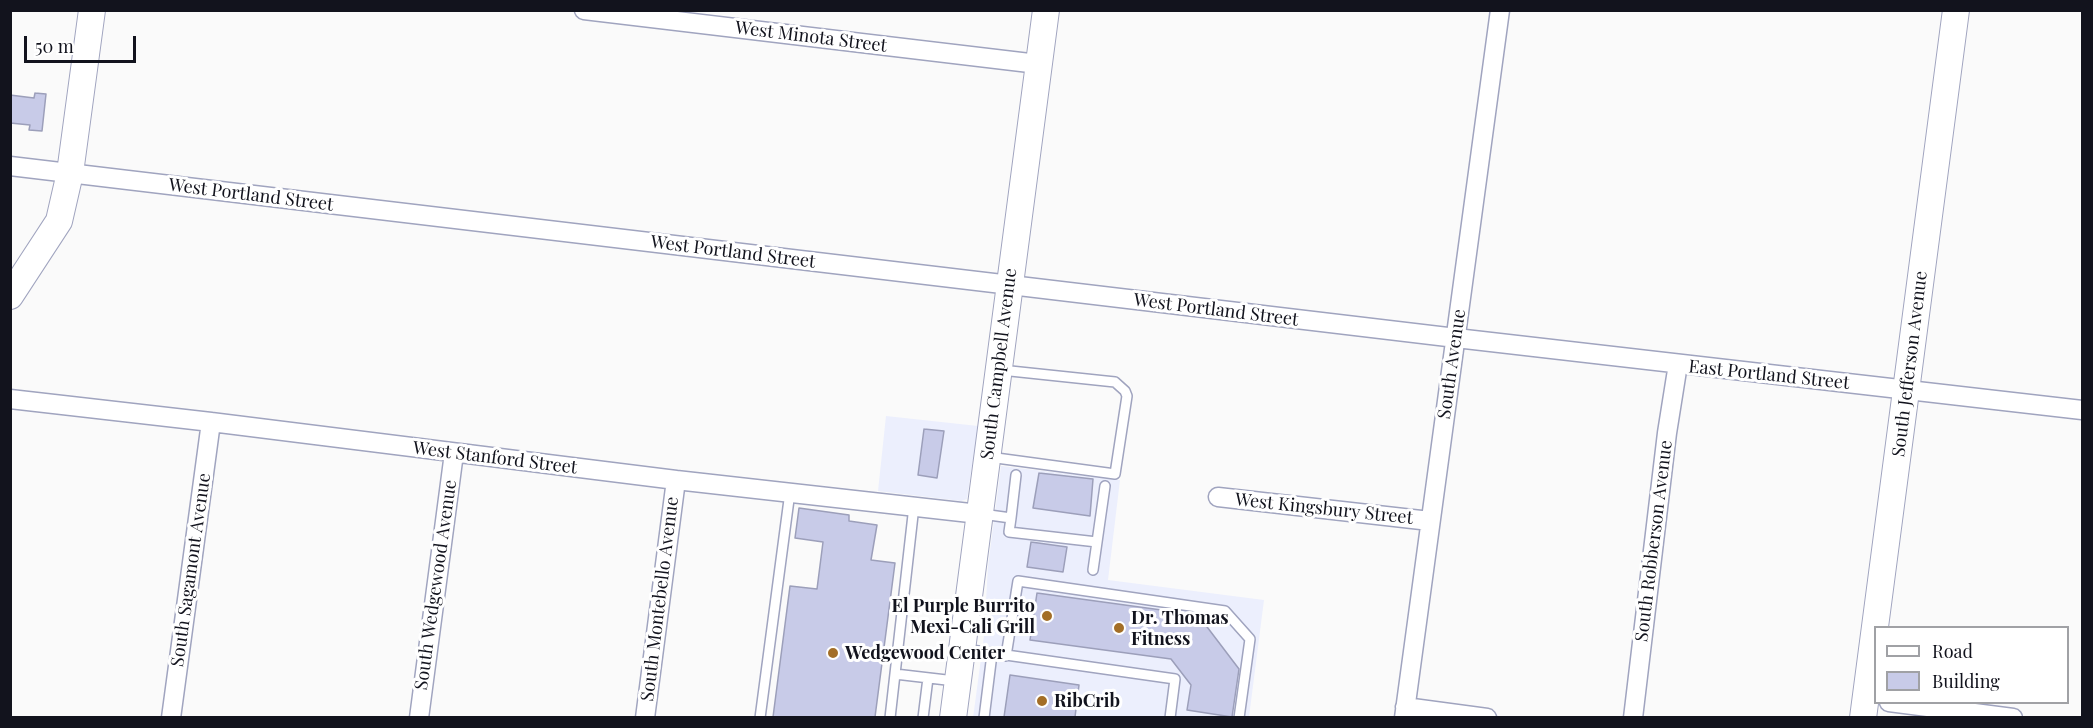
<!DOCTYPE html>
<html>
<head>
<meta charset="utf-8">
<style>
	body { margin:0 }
	#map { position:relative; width:2093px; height:728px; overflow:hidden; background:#fafafa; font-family:"Playfair Display",serif }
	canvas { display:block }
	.frame { position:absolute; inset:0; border:12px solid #12131d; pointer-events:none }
	.legend { position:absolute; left:1874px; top:626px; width:195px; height:78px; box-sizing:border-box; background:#fff; border:2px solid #a0a1a5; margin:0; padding:8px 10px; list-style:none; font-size:18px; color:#12131d }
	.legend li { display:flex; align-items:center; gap:12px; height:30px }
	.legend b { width:30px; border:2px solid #a0a1a5 }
	.scale { position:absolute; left:24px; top:36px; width:112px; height:27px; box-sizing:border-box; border:3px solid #12131d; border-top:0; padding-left:8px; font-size:18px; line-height:21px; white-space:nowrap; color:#12131d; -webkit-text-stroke:4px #fff; paint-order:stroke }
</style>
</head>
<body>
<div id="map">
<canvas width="2093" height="728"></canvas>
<div class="frame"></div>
<ul class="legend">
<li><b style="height:8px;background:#fff"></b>Road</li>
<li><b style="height:16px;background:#c8cbe8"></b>Building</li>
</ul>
<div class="scale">50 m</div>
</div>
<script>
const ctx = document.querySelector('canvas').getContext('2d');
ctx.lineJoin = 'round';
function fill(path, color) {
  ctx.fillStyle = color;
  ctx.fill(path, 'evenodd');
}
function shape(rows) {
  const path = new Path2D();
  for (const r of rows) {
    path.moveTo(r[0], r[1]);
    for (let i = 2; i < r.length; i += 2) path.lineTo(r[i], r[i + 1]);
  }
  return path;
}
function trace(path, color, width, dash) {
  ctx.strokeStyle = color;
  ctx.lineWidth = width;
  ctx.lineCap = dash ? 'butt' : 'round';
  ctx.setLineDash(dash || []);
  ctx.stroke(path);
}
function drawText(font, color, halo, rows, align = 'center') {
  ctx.font = font + ' "Playfair Display",serif';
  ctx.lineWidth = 6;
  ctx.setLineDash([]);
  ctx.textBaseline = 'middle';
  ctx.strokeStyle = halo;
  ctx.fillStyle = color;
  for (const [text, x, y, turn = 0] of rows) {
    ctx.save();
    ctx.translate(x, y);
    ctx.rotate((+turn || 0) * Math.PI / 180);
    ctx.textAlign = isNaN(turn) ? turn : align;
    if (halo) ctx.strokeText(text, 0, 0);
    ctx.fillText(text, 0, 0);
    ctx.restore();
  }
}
fill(shape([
	[886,416,978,426,967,499,961,501,878,491],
	[1001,466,1120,480,1108,580,1264,600,1249,717,973,718,984,636,988,566]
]), '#eceffd');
const building = shape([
	[35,93,46,94,42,131,29,130,30,125,10,123,10,95,34,98,35,93],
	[924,429,944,431,937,478,918,475,924,429],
	[1039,473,1093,479,1090,516,1033,508,1039,473],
	[799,508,849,515,849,521,877,525,871,560,895,563,875,717,773,717,790,586,817,589,823,542,795,538,799,508],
	[1031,542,1067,547,1063,572,1027,567,1031,542],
	[1037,593,1198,615,1239,669,1232,717,1187,710,1191,685,1171,659,1030,640,1037,593],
	[1010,675,1079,685,1075,717,1004,717,1010,675]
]);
fill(building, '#c8cbe8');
trace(building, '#9c9fba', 1.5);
const lane = shape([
	[989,457,1115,474,1127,396,1125,391,1115,382,1001,370],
	[982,514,1011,518,1016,475],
	[1011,518,1009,532,1097,542,1105,486],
	[1093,570,1097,542],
	[964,649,1175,679,1170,718],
	[1006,656,1018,581,1225,611,1250,639,1239,718],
	[895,674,955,681],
	[760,718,790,492],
	[890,718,914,506],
	[923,718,928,678],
	[984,718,992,654]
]);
const street = shape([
	[584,10,1038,64],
	[10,166,1456,338,2082,410],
	[10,399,211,422,676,480,979,514],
	[1218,497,1430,521],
	[1889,702,2013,718],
	[1405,707,1487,718],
	[171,718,211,422],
	[419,718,454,453],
	[645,718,676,480],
	[1404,718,1500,10],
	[1633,718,1667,433,1678,364]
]);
const secondary = shape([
	[10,296,59,221,70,173,92,10],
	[953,718,1046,10],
	[1863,718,1956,10]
]);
trace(lane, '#a0a4bf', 12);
trace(street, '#a0a4bf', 21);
trace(secondary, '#a0a4bf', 28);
trace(lane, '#fff', 9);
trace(street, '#fff', 18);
trace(secondary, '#fff', 26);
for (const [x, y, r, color] of [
	[1047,616,6,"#a36e27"],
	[1119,628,6,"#a36e27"],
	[833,653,6,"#a36e27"],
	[1042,701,6,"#a36e27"]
]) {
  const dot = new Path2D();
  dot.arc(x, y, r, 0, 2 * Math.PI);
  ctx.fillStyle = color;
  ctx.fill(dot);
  trace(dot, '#fff', 2);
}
drawText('18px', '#12131d', '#fff', [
	["West Minota Street",811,37,7],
	["West Portland Street",251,195,7],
	["West Portland Street",733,252,7],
	["West Portland Street",1216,310,7],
	["South Campbell Avenue",999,364,-83],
	["South Avenue",1452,364,-82],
	["South Jefferson Avenue",1910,364,-83],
	["East Portland Street",1769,375,6],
	["West Stanford Street",495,458,7],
	["West Kingsbury Street",1324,509,6],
	["South Robberson Avenue",1654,541,-83],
	["South Sagamont Avenue",191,570,-82],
	["South Wedgewood Avenue",436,585,-82],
	["South Montebello Avenue",660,599,-83]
]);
drawText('bold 18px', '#12131d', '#fff', [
	["El Purple Burrito",1035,606,"right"],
	["Mexi-Cali Grill",1035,627,"right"],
	["Dr. Thomas",1131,618],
	["Fitness",1131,639],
	["Wedgewood Center",845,653],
	["RibCrib",1054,701]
], 'left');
</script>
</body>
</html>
